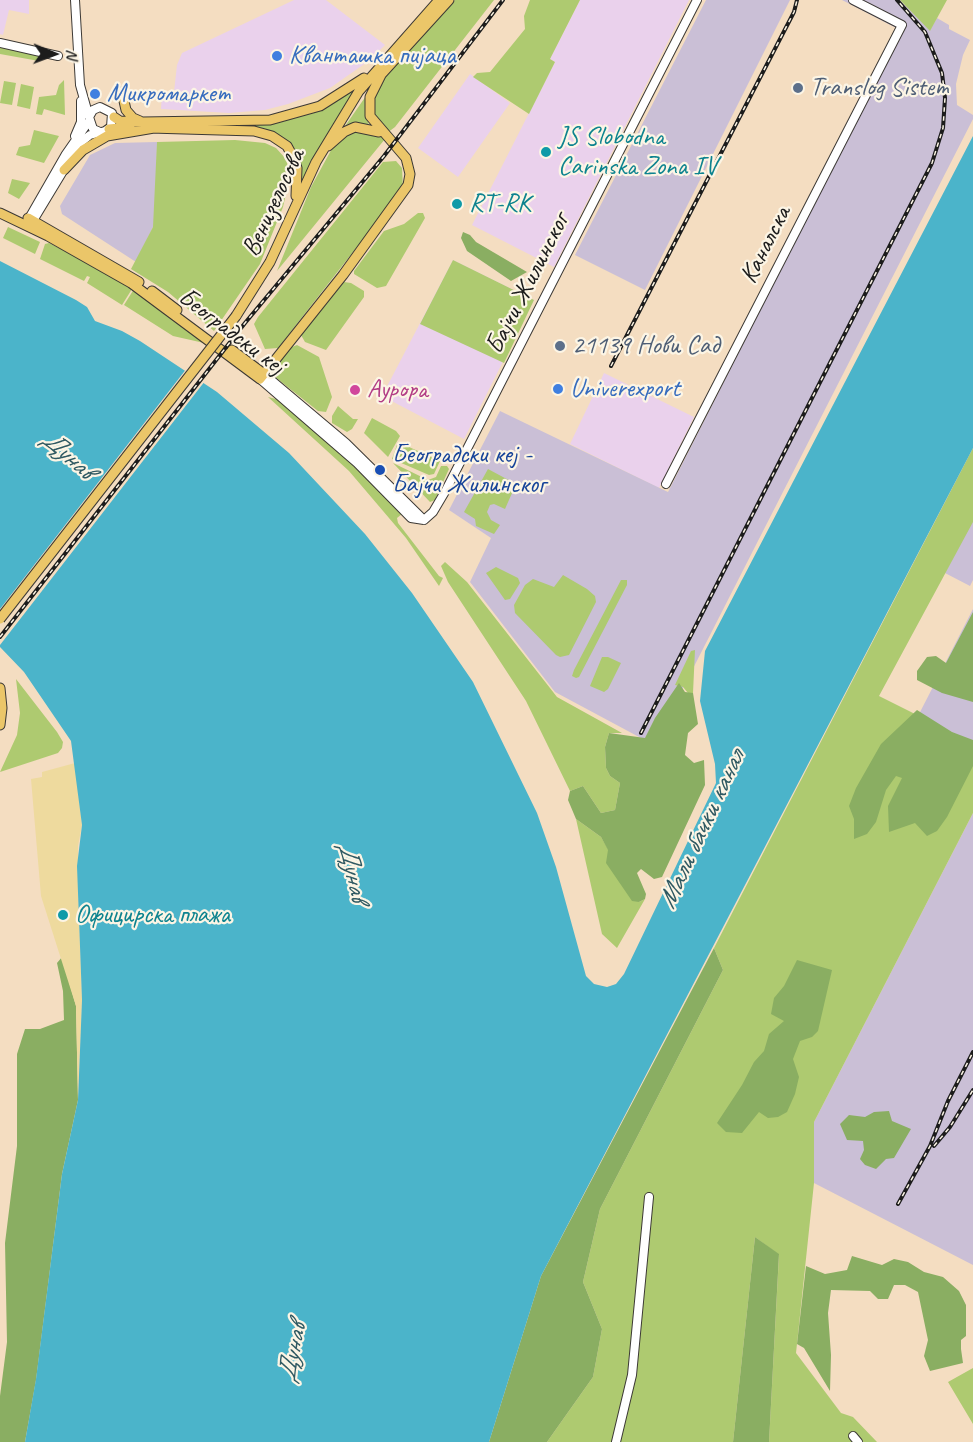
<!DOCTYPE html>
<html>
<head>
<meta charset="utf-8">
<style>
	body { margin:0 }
	#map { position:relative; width:973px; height:1442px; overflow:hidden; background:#f4ddc1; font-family:Caveat,sans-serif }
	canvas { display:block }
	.north { position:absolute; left:24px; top:24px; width:60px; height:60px; -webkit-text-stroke:4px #fcf5e5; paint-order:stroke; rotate:91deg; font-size:16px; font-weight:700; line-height:24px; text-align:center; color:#1c1c1c }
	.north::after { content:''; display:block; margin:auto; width:21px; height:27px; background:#1c1c1c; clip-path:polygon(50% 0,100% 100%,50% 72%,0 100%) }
</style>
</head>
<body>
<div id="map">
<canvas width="973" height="1442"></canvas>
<div class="north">N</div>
</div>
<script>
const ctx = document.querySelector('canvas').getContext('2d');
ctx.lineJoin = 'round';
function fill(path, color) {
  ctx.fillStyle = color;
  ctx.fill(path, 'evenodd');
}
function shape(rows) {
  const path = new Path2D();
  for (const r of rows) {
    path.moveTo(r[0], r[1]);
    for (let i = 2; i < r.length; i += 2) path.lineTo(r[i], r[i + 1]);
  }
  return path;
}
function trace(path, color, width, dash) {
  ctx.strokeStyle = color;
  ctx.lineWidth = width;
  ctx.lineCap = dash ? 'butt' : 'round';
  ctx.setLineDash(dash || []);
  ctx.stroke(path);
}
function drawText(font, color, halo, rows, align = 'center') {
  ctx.font = font + ' Caveat,sans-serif';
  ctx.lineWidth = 4.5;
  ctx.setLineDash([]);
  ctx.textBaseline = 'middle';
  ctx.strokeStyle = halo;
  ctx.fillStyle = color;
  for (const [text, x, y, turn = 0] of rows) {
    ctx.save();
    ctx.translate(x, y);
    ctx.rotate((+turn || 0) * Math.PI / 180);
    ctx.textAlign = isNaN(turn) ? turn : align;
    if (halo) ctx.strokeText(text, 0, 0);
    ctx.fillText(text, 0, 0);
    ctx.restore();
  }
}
fill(shape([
	[0,0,29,0,29,14,9,10,3,35,0,34],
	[294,0,326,0,385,45,370,60,330,88,288,104,265,110,229,113,161,109,162,92,174,92,177,65,182,53],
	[580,0,689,0,554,267,472,225,555,62,550,59],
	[470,74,510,103,458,177,418,148],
	[453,260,534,300,464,439,382,396],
	[604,373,694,417,659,488,570,444]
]), '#ead1ec');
fill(shape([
	[706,0,790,0,645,290,575,255],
	[842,0,900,0,930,30,937,18,949,25,949,29,970,40,963,55,956,84,957,105,973,115,973,119,654,745,555,692,470,582,491,538,449,510,500,411,668,492,902,31],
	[157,142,156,221,136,262,62,214,60,206,90,155,115,143],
	[973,518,973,580,970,586,945,573],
	[973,609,973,743,918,716],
	[973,813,973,1265,814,1183,814,1122]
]), '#cabfd6');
fill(shape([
	[455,0,494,0,395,127,387,133,371,114,372,100,382,79],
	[530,0,580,0,550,59,555,62,529,114,473,77,477,73,490,72,525,29,524,16],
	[900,0,947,0,930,31],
	[0,44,40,53,39,61,0,54],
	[64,80,65,115,44,109,42,115,36,114,39,97,56,95,59,85],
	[4,81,16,83,12,105,0,103],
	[21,84,34,87,30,109,17,106],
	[358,87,302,183,299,159,286,140,262,128,242,126,283,120],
	[366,96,365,113,369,125,352,124,343,129],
	[357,129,379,135,385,139,277,271,311,187,335,143],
	[34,130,59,136,44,163,16,155,19,147,30,145],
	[235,140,265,143,276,148,286,159,290,176,283,207,260,264,214,331,168,292,131,269,153,227,157,142],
	[396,161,402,168,403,188,278,348,265,349,254,324,258,317,383,162],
	[12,179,30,183,19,199,8,193],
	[418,213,423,213,425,218,386,286,377,288,354,274,354,271,384,231,404,224],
	[8,227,40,242,35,254,3,238],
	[49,243,116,277,132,289,122,305,87,283,90,277,87,276,84,281,40,259,45,244],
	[453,260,534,300,504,363,420,324],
	[344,282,351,283,364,291,364,297,326,350,305,342,301,335],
	[134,289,206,340,204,343,173,336,124,305],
	[297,345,319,357,332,397,326,412,318,411,275,377,278,363,292,347],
	[268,397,280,400,358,469,402,514,397,518,398,523,439,576,443,578,439,586,406,538,349,471],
	[338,406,353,419,358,419,352,429,347,432,332,423,332,416],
	[372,418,396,431,400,436,388,457,364,433],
	[398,442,440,461,434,474,429,475,392,459],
	[973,448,973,522,879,696,973,743,973,813,814,1122,814,1183,796,1353,841,1413,853,1417,877,1442,769,1442,779,1255,755,1237,733,1442,547,1442,593,1377,602,1329,583,1282,600,1209,723,970,714,948],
	[393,463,428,480,436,477,441,466,447,466,449,469,435,500,430,502],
	[488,469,516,484,505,509,494,504,490,505,487,512,491,520,500,525,494,534,476,526,475,519,464,512],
	[445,562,467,582,557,697,622,733,609,733,605,747,606,768,610,776,620,783,615,810,601,813,583,786,570,791,526,701,448,582,441,566],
	[496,567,518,578,520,583,510,599,505,600,486,573],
	[563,575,587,589,595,596,596,602,569,655,560,657,556,655,515,613,514,605,525,585,533,579,554,587],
	[621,580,627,580,627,585,579,677,576,678,572,676,574,670],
	[695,650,693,693,688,693,683,687,675,685,691,651],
	[602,657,608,657,621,663,608,689,604,692,590,686],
	[16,679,57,732,63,742,62,748,58,753,0,772,17,735,20,713],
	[576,819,601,837,639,902,645,899,617,948,602,934],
	[973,1368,973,1424,948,1382]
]), '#aeca70');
fill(shape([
	[463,232,470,235,476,242,527,272,511,281,467,251,461,238],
	[973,612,973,702,942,693,917,680,917,671,927,657,936,656,946,663],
	[679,683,685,692,693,693,698,724,688,733,685,755,694,763,704,760,705,785,662,877,654,879,641,869,637,873,646,894,645,899,639,902,632,901,606,863,608,850,601,837,576,819,568,800,570,791,583,786,601,813,615,810,620,783,610,776,606,768,605,747,609,733,645,738,655,718],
	[917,710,952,732,973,740,973,766,947,817,937,831,927,836,915,823,889,832,888,806,902,778,896,776,886,790,876,822,867,834,854,839,854,819,849,806,856,788,881,744],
	[714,948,723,970,600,1209,583,1282,602,1329,593,1377,547,1442,489,1442,541,1276],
	[62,957,76,1006,78,1100,62,1174,36,1380,25,1442,0,1442,0,1396,7,1342,5,1243,17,1146,17,1054,25,1029,40,1029,64,1020,63,991,57,963],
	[797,960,832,970,818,1031,812,1037,800,1041,793,1059,799,1077,795,1094,787,1112,778,1117,768,1118,759,1112,742,1133,726,1132,717,1123,742,1085,754,1062,764,1051,769,1034,784,1021,771,1014,774,998,784,986],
	[889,1111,892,1121,911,1129,894,1158,886,1159,876,1169,865,1165,860,1159,864,1150,863,1141,847,1140,840,1124,849,1115,865,1117,874,1112],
	[755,1237,779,1254,769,1442,733,1442],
	[852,1256,882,1265,894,1259,908,1262,924,1272,943,1277,959,1291,966,1305,966,1336,961,1340,961,1349,963,1363,930,1371,924,1356,928,1340,918,1292,905,1285,894,1285,888,1299,878,1299,870,1291,831,1290,828,1313,831,1355,830,1391,804,1348,797,1344,806,1266,825,1274,847,1270]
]), '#8aae62');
fill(shape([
	[75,763,82,825,78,846,78,890,82,1000,78,1100,76,1006,41,896,31,779,42,777,42,772]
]), '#eeda9e');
fill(shape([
	[973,136,973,448,541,1276,489,1442,25,1442,36,1379,62,1174,78,1100,82,1000,77,866,82,825,71,741,24,672,0,647,0,261,76,300,87,307,95,321,122,331,140,341,217,392,289,453,365,534,412,593,473,682,537,813,556,867,586,976,594,984,607,987,616,984,624,974,716,783,715,764,700,701,705,651]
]), '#4bb4ca');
fill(shape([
	[187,368,205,381,0,645,0,609]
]), '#f4ddc1');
const minor = shape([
	[75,0,80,85,89,117],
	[0,43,58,56],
	[75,136,81,122,81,101],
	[27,222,66,154,89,121],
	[31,224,80,143,90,135,105,131,111,127,112,113,100,107,93,110,89,117,93,129,100,132],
	[264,374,346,443,424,520],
	[260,379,357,463,411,518,424,520],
	[666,484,902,25,853,0],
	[424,520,433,512,446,490,697,0],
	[853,1436,858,1442],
	[616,1442,632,1375,649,1197]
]);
const major = shape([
	[378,78,449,0],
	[122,92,126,110,133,118,140,121],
	[114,117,120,121,142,122,270,120,320,106,364,78],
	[150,128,254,131,272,136,287,146,293,157,297,168,296,196],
	[109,129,130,127],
	[328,146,344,132,355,127,379,132],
	[64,170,83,150,107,136,154,128],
	[0,213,48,236,131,283,260,379,343,275,408,185,410,174,406,158,370,116,370,97,381,75],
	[28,218,139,282],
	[152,291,177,310],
	[236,316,270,262,316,162,359,91,439,0],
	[232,350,264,374],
	[0,688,2,708,0,725]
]);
trace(minor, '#3c3935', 10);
trace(major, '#3c3935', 11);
trace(minor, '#fff', 8);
trace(major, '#ebc669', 9);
const rail = shape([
	[611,366,794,12,797,0],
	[0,637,245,323,384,156,503,0],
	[641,733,932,163,943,128,945,98,942,73,925,32,897,0],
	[934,1146,950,1127,973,1090],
	[898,1204,930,1146,948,1101,973,1052]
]);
trace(rail, '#1c1c1c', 4);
trace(rail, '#fcf5e5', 1.5, [4.5]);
const majorBridge = shape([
	[0,619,236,316]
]);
trace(majorBridge, '#3c3935', 11, []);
trace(majorBridge, '#ebc669', 9);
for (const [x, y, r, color] of [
	[277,56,6,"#3f7fe0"],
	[798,88,6,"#5c6f8a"],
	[95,94,6,"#3f7fe0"],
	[546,152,6,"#0f9aa8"],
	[457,204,6,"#0f9aa8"],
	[560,346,6,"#5c6f8a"],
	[558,389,6,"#3f7fe0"],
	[355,390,6,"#d1479c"],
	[380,470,6,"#1a4fb4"],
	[63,915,6,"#0f9aa8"]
]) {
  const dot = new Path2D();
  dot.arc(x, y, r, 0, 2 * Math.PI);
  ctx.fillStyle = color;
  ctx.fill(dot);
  trace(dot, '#fcf5e5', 2);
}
drawText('26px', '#366cbe', '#fcf5e5', [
	["Кванташка пијаца",289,56],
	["Микромаркет",107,94],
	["Univerexport",570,389]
], 'left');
drawText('26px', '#4e5e75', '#fcf5e5', [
	["Translog Sistem",810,88],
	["21139 Нови Сад",572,346]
], 'left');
drawText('26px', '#0d838f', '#fcf5e5', [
	["JS Slobodna",558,137],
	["Carinska Zona IV",558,167],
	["RT-RK",469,204],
	["Официрска плажа",75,915]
], 'left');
drawText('26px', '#1c1c1c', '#fcf5e5', [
	["Венизелосова",274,203,-65],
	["Каналска",766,245,-63],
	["Бајчи Жилинског",528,284,-63],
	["Београдски кеј",231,332,37]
]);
drawText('26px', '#b23c85', '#fcf5e5', [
	["Аурора",367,390]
], 'left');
drawText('26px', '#164399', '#fcf5e5', [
	["Београдски кеј -",392,455],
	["Бајчи Жилинског",392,485]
], 'left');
drawText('italic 27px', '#2f5962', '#fcf5e5', [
	["Дунав",67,455,41],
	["Мали бачки канал",702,830,-65],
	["Дунав",352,872,77],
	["Дунав",293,1353,-79]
]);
</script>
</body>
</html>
